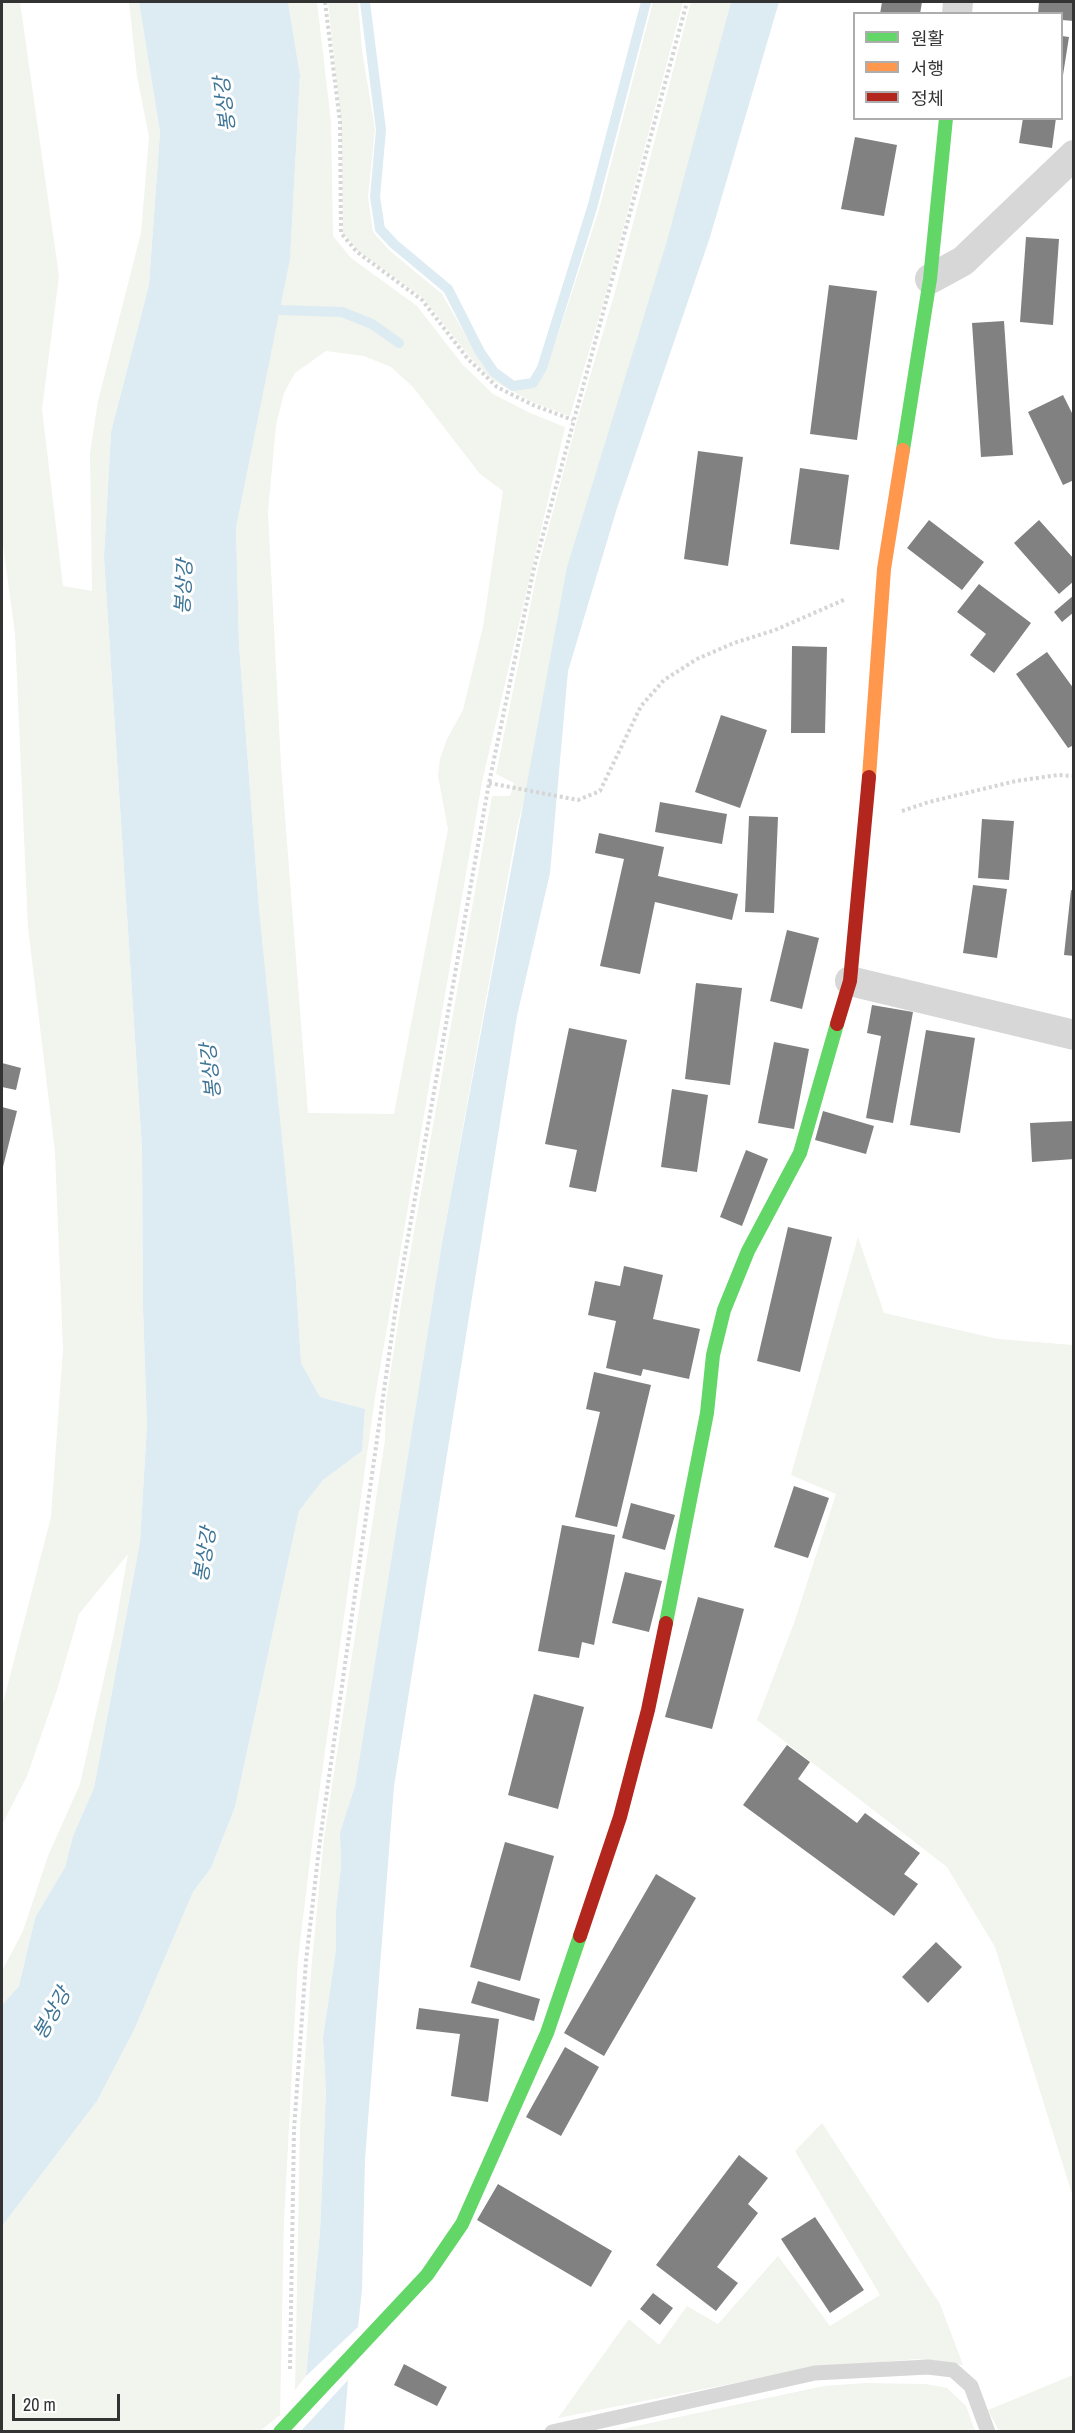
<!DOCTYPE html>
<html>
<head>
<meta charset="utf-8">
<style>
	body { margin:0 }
	#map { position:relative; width:1075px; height:2433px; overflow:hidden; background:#fff; font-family:"Archivo Narrow","Noto Sans KR",sans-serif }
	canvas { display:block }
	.frame { position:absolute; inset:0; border:3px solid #333; pointer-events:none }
	.legend { position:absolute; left:853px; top:12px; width:210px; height:108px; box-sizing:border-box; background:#fff; border:2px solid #adadad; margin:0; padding:8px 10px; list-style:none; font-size:18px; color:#333 }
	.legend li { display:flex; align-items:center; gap:12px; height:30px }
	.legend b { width:30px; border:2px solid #adadad }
	.scale { position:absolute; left:12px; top:2394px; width:108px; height:27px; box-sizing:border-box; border:3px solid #333; border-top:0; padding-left:8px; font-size:18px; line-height:21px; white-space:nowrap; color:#333; -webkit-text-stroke:4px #fff; paint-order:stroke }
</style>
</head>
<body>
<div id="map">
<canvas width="1075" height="2433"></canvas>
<div class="frame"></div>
<ul class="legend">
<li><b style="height:8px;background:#63d668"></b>원활</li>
<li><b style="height:8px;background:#ff974d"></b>서행</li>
<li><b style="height:8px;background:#b3261e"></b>정체</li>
</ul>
<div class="scale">20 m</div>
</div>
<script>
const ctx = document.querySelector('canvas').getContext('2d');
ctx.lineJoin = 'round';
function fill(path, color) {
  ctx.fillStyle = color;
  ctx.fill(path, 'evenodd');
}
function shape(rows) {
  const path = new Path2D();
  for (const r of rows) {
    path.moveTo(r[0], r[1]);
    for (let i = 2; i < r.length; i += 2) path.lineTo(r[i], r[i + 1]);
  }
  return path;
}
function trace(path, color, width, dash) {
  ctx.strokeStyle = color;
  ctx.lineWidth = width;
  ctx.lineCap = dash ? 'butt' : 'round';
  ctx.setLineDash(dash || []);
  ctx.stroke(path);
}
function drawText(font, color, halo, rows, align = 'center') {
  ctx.font = font + ' "Archivo Narrow","Noto Sans KR",sans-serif';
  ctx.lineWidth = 6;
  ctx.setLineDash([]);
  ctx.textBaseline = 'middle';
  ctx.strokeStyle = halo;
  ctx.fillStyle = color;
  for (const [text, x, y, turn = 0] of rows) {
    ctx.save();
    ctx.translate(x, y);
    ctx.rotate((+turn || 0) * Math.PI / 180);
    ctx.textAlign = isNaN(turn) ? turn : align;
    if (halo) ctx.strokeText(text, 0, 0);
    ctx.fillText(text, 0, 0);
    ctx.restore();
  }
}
fill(shape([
	[2,2,20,2,59,276,42,409,63,586,92,591,90,453,98,401,141,233,149,137,137,76,129,2,139,2,160,132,149,285,111,432,104,557,142,1148,143,1307,147,1426,140,1542,94,1788,73,1836,65,1867,35,1918,19,1986,2,2005,2,1971,23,1931,48,1856,80,1784,114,1634,128,1554,79,1614,57,1690,27,1776,2,1825,2,1707,51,1517,63,1349,55,1152,28,927,15,633,2,538],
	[288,2,317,2,331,122,333,236,351,258,417,306,462,364,493,394,530,413,565,427,482,782,376,1391,313,1836,298,1959,284,2220,280,2415,260,2431,2,2431,2,2226,97,2101,134,2030,193,1892,211,1868,235,1807,299,1511,323,1480,362,1451,365,1409,320,1397,301,1363,295,1268,259,908,239,645,236,528,290,258,300,75],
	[326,351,364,356,391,367,413,387,480,474,503,491,483,627,463,710,447,739,440,759,438,776,448,829,394,1114,308,1113,281,765,268,512,276,425,284,393,295,373],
	[328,2,358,2,362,50,375,129,368,197,373,232,389,250,442,294,477,355,492,376,514,390,536,387,546,371,599,210,653,2,683,2,607,290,570,416,534,403,492,380,470,357,423,298,358,251,343,232,341,122],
	[691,2,731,2,517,827,442,1243,355,1786,340,1832,341,1867,336,1910,336,1949,323,2038,326,2092,320,2232,306,2376,295,2390,300,2127,312,1961,324,1838,385,1440,386,1401,402,1299,492,796,510,796,514,783,496,774,538,568,577,421,615,292],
	[858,1237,884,1313,998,1339,1073,1345,1073,2197,995,1947,947,1867,757,1720,794,1623,836,1494,791,1475],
	[822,2123,940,2304,963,2365,918,2359,810,2368,558,2418,629,2319,659,2345,687,2306,718,2324,778,2256,830,2326,880,2295,795,2151],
	[1073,2375,1073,2431,999,2431,988,2410],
	[865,2383,926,2384,947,2388,966,2406,975,2431,613,2431,824,2386]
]), '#f1f5ed');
fill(shape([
	[139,2,288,2,300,75,290,259,236,528,239,645,259,908,295,1268,301,1363,320,1397,365,1409,362,1451,323,1480,299,1511,235,1807,211,1868,193,1892,134,2030,97,2101,2,2226,2,2005,19,1986,35,1918,65,1867,73,1836,94,1788,140,1542,147,1426,143,1307,142,1148,104,557,111,432,149,285,160,132],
	[731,2,779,2,710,237,617,508,568,671,550,873,517,1016,394,1786,365,2159,362,2290,358,2327,306,2376,320,2232,326,2092,323,2038,336,1949,336,1910,341,1867,340,1832,355,1786,442,1243,567,567,667,241],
	[348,2380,344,2431,300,2432]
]), '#ddebf3');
trace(shape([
	[365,2,381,130,375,197,380,229,394,244,448,289,480,352,494,372,513,386,533,383,542,368,592,208,646,2],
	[279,310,342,312,372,324,399,343]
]), '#ddebf3', 10);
fill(shape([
	[882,2,922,2,920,14,880,14],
	[1039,2,1074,2,1074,21,1062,20,1062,14,1038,14],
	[1062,36,1069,37,1063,75,1062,75],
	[1023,118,1056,118,1052,148,1019,143],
	[855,137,897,145,884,216,841,209],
	[1026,237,1059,239,1053,325,1020,322],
	[829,285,877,291,857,440,810,434],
	[1004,321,1013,455,981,457,972,323],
	[1063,395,1074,417,1074,480,1063,485,1028,412],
	[698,451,743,457,728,566,684,559],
	[800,468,849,475,839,550,790,544],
	[929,520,984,562,962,590,907,548],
	[1039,520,1074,559,1074,581,1059,594,1014,543],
	[979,584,1031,623,994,673,970,655,986,634,957,612],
	[1074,595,1074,612,1062,622,1054,612],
	[792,646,827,647,825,733,791,733],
	[1047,652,1074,689,1074,745,1068,748,1016,674],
	[721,715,767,730,740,808,695,792],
	[660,802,727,814,722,844,655,832],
	[749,816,778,817,774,913,745,912],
	[982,819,1014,821,1009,880,978,878],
	[599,833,664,847,658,876,738,894,732,920,655,902,640,974,600,966,624,859,595,853],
	[973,885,1007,889,997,958,963,953],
	[1071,890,1074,891,1074,956,1064,955],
	[787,930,819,938,802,1009,770,1001],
	[696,983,742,988,730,1085,685,1079],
	[872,1005,913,1012,893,1123,866,1118,881,1036,867,1033],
	[569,1028,627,1040,596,1192,569,1187,577,1150,545,1144],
	[926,1030,975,1038,960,1133,910,1125],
	[774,1042,809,1049,794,1129,758,1123],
	[2,1063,21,1068,16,1090,2,1087],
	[672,1089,708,1095,697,1172,661,1167],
	[2,1107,17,1111,2,1171],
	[823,1111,874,1126,866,1154,815,1140],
	[1074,1121,1074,1159,1032,1162,1030,1123],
	[746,1150,768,1159,742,1226,720,1217],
	[788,1227,832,1237,800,1372,757,1361],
	[624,1266,663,1275,653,1319,700,1329,689,1379,643,1369,641,1376,606,1368,616,1321,588,1315,595,1281,620,1286],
	[594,1372,651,1385,617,1527,575,1517,600,1412,586,1409],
	[794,1486,829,1498,808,1558,774,1547],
	[631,1503,675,1515,665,1550,622,1538],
	[562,1525,615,1535,594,1645,582,1642,579,1658,538,1651],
	[625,1572,662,1581,649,1632,612,1623],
	[698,1597,744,1609,712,1729,665,1717],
	[534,1694,584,1707,558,1809,508,1795],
	[787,1745,810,1762,798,1779,857,1823,865,1813,920,1853,904,1874,918,1884,894,1916,743,1805],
	[505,1842,554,1856,520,1981,470,1967],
	[656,1874,696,1898,604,2056,564,2033],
	[936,1942,962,1967,928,2003,902,1977],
	[478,1981,540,1999,534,2021,471,2003],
	[419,2008,499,2019,488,2102,451,2096,460,2034,416,2029],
	[565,2047,599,2067,561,2136,526,2117],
	[739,2155,768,2178,748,2204,758,2213,717,2267,738,2283,716,2311,656,2265],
	[498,2184,612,2251,591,2287,477,2220],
	[815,2217,864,2290,830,2313,781,2239],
	[653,2293,673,2308,660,2325,640,2309],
	[404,2364,447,2387,437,2406,394,2385]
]), '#818181');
trace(shape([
	[325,2,340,122,341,233,357,252,422,300,468,359,497,387,533,405,573,420],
	[489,783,578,800,600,791,641,706,664,680,697,659,734,643,775,630,846,599],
	[902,811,929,802,1016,781,1058,775,1074,776],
	[290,2369,294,2130,306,1961,320,1840,397,1299,489,783,534,568,687,2]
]), '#d6d6d6', 4, [3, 3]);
trace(shape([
	[552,2432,815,2373,928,2367,953,2370,971,2386,988,2432]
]), '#d7d7d7', 15);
trace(shape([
	[957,14,958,2],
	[930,279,963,261,1074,155],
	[850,981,1074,1035]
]), '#d7d7d7', 30);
trace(shape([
	[903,450,930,279,946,118],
	[666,1623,707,1413,713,1355,724,1310,748,1251,800,1153,837,1024],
	[280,2432,427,2275,462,2224,547,2033,580,1936]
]), '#63d668', 14);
trace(shape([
	[869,777,884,569,903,450]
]), '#ff974d', 14);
trace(shape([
	[837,1024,850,981,869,777],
	[580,1936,620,1817,648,1710,666,1623]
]), '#b3261e', 14);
drawText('italic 20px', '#3f7597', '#fff', [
	["봉상강",226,104,-97],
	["봉상강",185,587,-87],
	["봉상강",212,1071,-96],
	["봉상강",206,1555,-81],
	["봉상강",53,2014,-61]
]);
</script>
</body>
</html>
